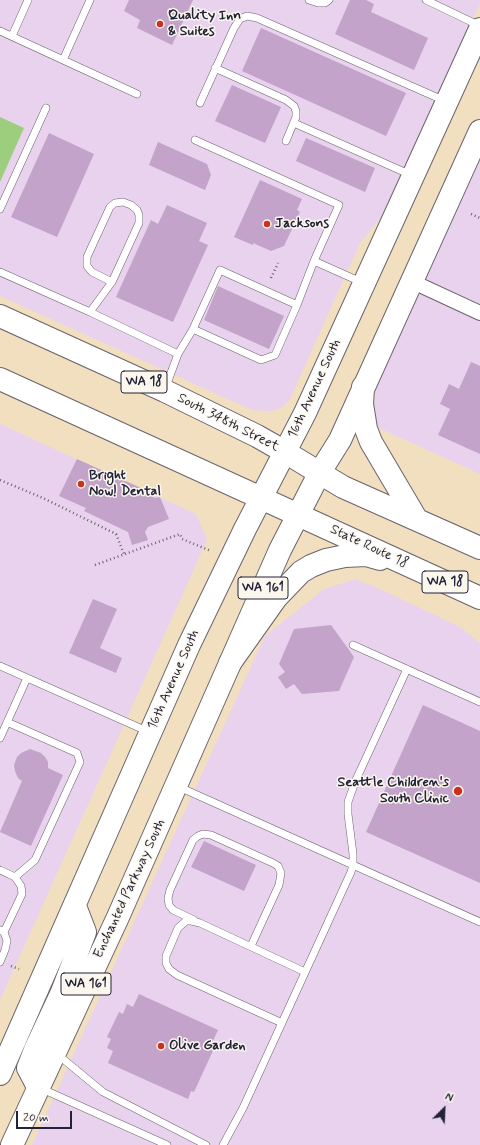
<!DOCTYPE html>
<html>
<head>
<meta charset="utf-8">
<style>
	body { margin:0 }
	#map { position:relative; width:480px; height:1145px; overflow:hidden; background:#f1dfc0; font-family:Mynerve,sans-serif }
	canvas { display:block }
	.north { position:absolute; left:424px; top:1089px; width:40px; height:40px; -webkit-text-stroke:3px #fbf7ec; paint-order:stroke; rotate:24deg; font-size:11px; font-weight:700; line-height:16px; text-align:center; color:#22223b }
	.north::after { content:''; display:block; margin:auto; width:14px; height:18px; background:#22223b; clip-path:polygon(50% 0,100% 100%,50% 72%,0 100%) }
	.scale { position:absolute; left:16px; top:1111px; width:56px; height:18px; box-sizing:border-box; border:2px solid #22223b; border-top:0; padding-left:5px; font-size:12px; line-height:14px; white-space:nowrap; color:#22223b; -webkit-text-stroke:3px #fbf7ec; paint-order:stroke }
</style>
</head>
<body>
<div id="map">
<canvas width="480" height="1145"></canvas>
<div class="north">N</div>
<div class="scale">20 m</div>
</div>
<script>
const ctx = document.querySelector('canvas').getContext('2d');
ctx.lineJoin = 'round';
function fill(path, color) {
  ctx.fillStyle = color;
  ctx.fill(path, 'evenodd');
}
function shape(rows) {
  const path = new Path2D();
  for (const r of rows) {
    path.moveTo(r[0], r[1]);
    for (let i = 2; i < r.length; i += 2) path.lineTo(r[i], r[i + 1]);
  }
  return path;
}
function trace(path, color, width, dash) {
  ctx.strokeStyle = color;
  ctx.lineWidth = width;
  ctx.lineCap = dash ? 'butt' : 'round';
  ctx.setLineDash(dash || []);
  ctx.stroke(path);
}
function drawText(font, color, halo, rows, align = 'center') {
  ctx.font = font + ' Mynerve,sans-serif';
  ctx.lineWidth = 3;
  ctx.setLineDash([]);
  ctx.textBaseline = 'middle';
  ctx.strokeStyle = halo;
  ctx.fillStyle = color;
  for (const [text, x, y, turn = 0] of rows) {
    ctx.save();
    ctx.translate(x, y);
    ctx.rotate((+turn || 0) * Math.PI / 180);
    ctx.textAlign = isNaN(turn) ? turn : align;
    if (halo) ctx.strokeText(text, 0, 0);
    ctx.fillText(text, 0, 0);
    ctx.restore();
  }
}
fill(shape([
	[0,0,480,0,480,4,383,215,360,243,289,401,281,408,271,411,252,410,0,296],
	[480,151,480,474,377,427,373,412,376,383],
	[0,424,196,514,207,540,0,1000],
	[356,579,384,591,460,627,480,643,480,1145,32,1145,265,636,324,589]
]), '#e8d2ee');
fill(shape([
	[0,117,24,128,0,182]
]), '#9dce7d');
fill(shape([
	[129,0,193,0,172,45,137,28,140,20,124,11],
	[350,0,366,0,374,4,371,12,428,38,414,70,335,34],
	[261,28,406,93,386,136,242,71],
	[232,85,281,107,265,143,215,121],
	[49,133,94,154,57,237,11,217],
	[306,138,375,168,365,192,296,161],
	[158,142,207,164,211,175,205,190,149,165],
	[260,180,302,199,297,210,300,212,284,246,271,251,253,243,253,245,234,237],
	[167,205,207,223,199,241,208,245,173,322,116,297,151,220,158,224],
	[218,286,284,316,269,349,204,320],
	[471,362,480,366,480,454,438,435,450,409,440,404,449,384,459,389],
	[77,459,152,493,154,498,160,497,169,519,148,527,145,532,148,540,132,545,128,532,84,511,86,508,59,496],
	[93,599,117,609,100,648,122,658,116,673,69,653],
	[331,625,354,657,339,691,302,694,294,684,286,689,278,677,285,672,279,664,294,629],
	[423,705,480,731,480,883,366,832],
	[30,749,41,753,45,757,48,762,48,768,63,775,31,846,0,832,22,781,18,778,15,771,14,765,17,757,21,753],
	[204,841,256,865,244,891,191,867],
	[139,994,218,1030,212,1043,216,1044,194,1092,191,1091,188,1099,108,1063,113,1051,107,1048,111,1039,107,1037,119,1012,123,1014,127,1004,133,1007]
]), '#c3a3c9');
const service = shape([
	[309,0,318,3,325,3,329,0],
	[426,0,480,26],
	[0,31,137,94],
	[12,36,28,0],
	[63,60,90,0],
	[215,68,286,100,294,106,296,111,296,117,286,141],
	[200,103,234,28,240,19,247,16,257,18,445,101],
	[294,123,411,175],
	[0,209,46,108],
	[314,261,361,282],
	[0,272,90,312,178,354,165,389],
	[90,312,112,282,139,223,139,215,137,210,131,205,123,202,115,203,110,207,87,257,87,266,92,272,112,282],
	[193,329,220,270,297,305],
	[178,354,193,329,261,360,275,355,297,305,314,261,339,205,195,140],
	[353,645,480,702],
	[0,666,149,732],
	[7,722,77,753,80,762,35,860,15,877],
	[0,738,27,678],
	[177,786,480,922],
	[0,870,15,877,21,886,22,894,4,932,0,930],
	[194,920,173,910,169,905,168,898,170,890,193,840,198,836,203,834,211,835,273,863,278,866,281,873,279,885,251,946],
	[0,962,5,950,7,941,4,932],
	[282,1023,177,975,169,969,166,963,166,956,178,928,186,921,191,921,200,923,305,972],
	[57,1054,103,1092,206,1145],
	[40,1088,167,1145],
	[223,1145,243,1108,351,872,353,865,353,854,348,814,348,802,355,782,407,669]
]);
const minor = shape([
	[411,281,480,313]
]);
const primary = shape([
	[0,316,165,391,257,436,285,452],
	[0,379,261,498],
	[0,1074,189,645,245,529,305,413,480,29],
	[38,1087,28,1068,35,1050,62,992,85,932,75,906],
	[12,1145,118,917,280,550,320,472,340,440,480,131]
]);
const trunk = shape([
	[363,387,362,404,366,429,371,442,417,520],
	[285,452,343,487,480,548]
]);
const motorway = shape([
	[261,498,480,598],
	[230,663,276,598,301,572,311,566,326,560,345,556,366,555,380,559]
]);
trace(service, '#6a646a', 8);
trace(minor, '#6a646a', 16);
trace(primary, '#6a646a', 24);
trace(trunk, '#6a646a', 24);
trace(motorway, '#6a646a', 24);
trace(shape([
	[471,214,480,218],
	[271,278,278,263],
	[0,480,43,498,116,534,124,554],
	[95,565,180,534,182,539,211,551],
	[11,966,19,969]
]), '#6a646a', 2.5, [1, 3]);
trace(service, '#fff', 7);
trace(minor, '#fff', 14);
trace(primary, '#fff', 22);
trace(trunk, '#fff', 22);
trace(motorway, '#fff', 22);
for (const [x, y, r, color] of [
	[160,24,4,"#c8321e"],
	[267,224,4,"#c8321e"],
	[81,484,4,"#c8321e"],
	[458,791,5,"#c8321e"],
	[161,1046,4,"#c8321e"]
]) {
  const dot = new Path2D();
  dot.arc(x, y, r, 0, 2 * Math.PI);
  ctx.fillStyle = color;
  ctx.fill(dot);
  trace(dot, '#fbf7ec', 1.5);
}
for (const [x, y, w] of [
	[144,382,46],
	[445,582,46],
	[263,588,50],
	[86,984,50]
]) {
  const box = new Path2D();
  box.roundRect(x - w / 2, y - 11, w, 22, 3);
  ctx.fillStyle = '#fbf7ec';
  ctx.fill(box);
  trace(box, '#22223b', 1);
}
drawText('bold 13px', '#22223b', null, [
	["WA 18",144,382],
	["WA 18",445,582],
	["WA 161",263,588],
	["WA 161",86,984]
]);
drawText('bold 14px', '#22223b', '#fbf7ec', [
	["Quality Inn",168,16],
	["& Suites",168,32],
	["Jacksons",275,224],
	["Bright",89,476],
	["Now! Dental",89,492],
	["Seattle Children's",449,783,"right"],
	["South Clinic",449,799,"right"],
	["Olive Garden",169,1046]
], 'left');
drawText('14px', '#22223b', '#fbf7ec', [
	["16th Avenue South",315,389,-65],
	["South 348th Street",228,423,27],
	["State Route 18",369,547,25],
	["16th Avenue South",174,680,-66],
	["Enchanted Parkway South",130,889,-65]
]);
</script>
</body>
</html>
